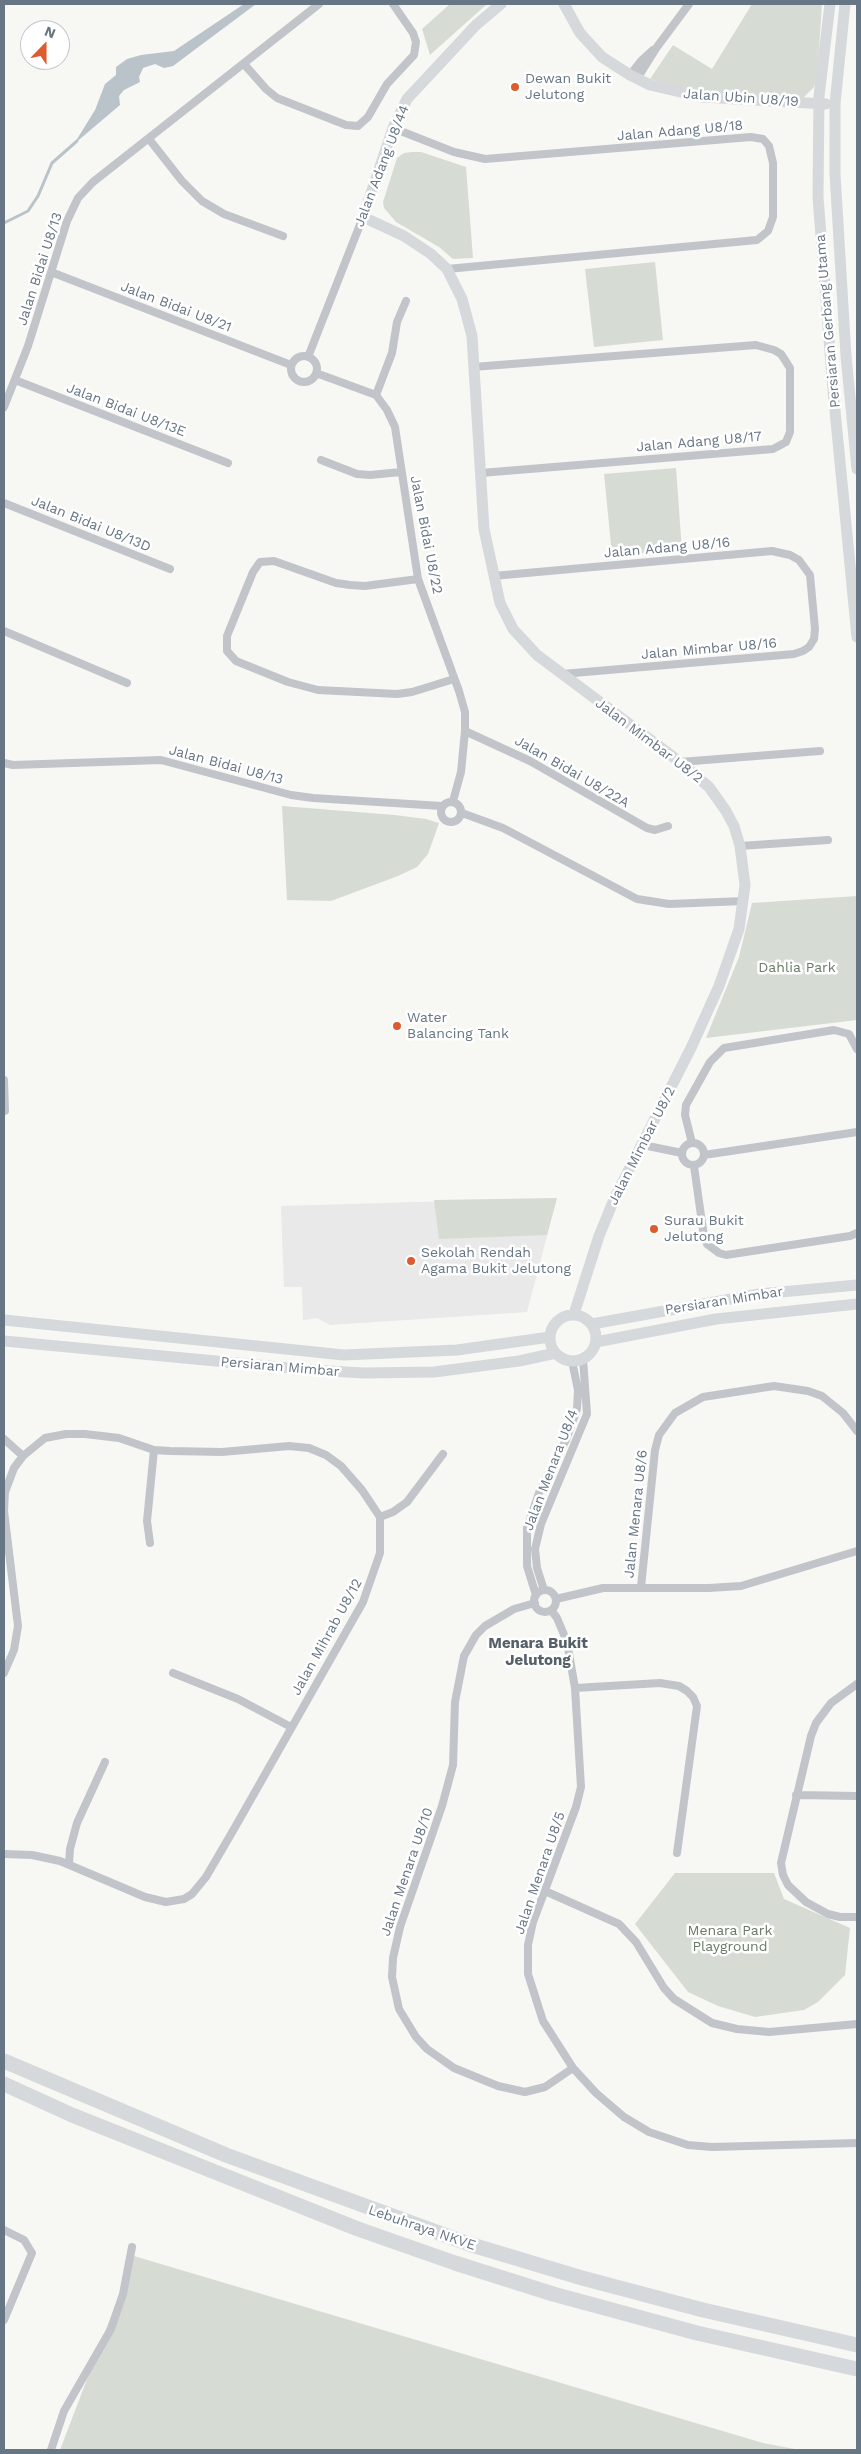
<!DOCTYPE html>
<html>
<head>
<meta charset="utf-8">
<style>
	body { margin:0 }
	#map { position:relative; width:861px; height:2454px; overflow:hidden; background:#f7f7f4; font-family:"Work Sans",sans-serif }
	canvas { display:block }
	.frame { position:absolute; inset:0; border:5px solid #677684; pointer-events:none }
	.north { position:absolute; left:20px; top:20px; width:50px; height:50px; box-sizing:border-box; background:#fff; border:1px solid #c2c8ce; border-radius:50%; rotate:22deg; font-size:14px; font-weight:700; line-height:20px; text-align:center; color:#677684 }
	.north::after { content:''; display:block; margin:auto; width:18px; height:22px; background:#dc5c2f; clip-path:polygon(50% 0,100% 100%,50% 72%,0 100%) }
</style>
</head>
<body>
<div id="map">
<canvas width="861" height="2454"></canvas>
<div class="frame"></div>
<div class="north">N</div>
</div>
<script>
const ctx = document.querySelector('canvas').getContext('2d');
ctx.lineJoin = 'round';
function fill(path, color) {
  ctx.fillStyle = color;
  ctx.fill(path, 'evenodd');
}
function shape(rows) {
  const path = new Path2D();
  for (const r of rows) {
    if (r.length === 3) {
      path.moveTo(r[0] + r[2], r[1]);
      path.arc(r[0], r[1], r[2], 0, 2 * Math.PI);
      continue;
    }
    path.moveTo(r[0], r[1]);
    for (let i = 2; i < r.length; i += 2) path.lineTo(r[i], r[i + 1]);
  }
  return path;
}
function trace(path, color, width, dash) {
  ctx.strokeStyle = color;
  ctx.lineWidth = width;
  ctx.lineCap = dash ? 'butt' : 'round';
  ctx.setLineDash(dash || []);
  ctx.stroke(path);
}
function drawText(font, color, halo, rows, align = 'center') {
  ctx.font = font + ' "Work Sans",sans-serif';
  ctx.lineWidth = 5;
  ctx.setLineDash([]);
  ctx.textBaseline = 'middle';
  ctx.strokeStyle = halo;
  ctx.fillStyle = color;
  for (const [text, x, y, turn = 0] of rows) {
    ctx.save();
    ctx.translate(x, y);
    ctx.rotate((+turn || 0) * Math.PI / 180);
    ctx.textAlign = isNaN(turn) ? turn : align;
    if (halo) ctx.strokeText(text, 0, 0);
    ctx.fillText(text, 0, 0);
    ctx.restore();
  }
}
fill(shape([
	[557,1198,527,1312,330,1325,317,1318,303,1320,302,1287,284,1287,281,1206]
]), '#e8e9e8');
fill(shape([
	[450,4,487,4,430,55,422,29],
	[752,4,822,4,817,78,814,87,803,98,682,91,650,79,673,45,712,69],
	[412,152,421,152,466,167,473,258,453,259,439,247,396,222,384,208,383,202,397,158,404,153],
	[655,262,663,340,594,347,585,269],
	[676,468,682,551,612,555,604,474],
	[282,806,395,815,426,819,439,823,428,854,417,867,398,876,331,901,287,900],
	[857,896,857,1020,706,1038,739,957,752,903],
	[557,1198,547,1235,439,1239,434,1200],
	[675,1873,774,1873,784,1899,850,1928,845,1975,818,2002,804,2010,755,2017,718,2006,688,1992,635,1924],
	[134,2256,763,2443,800,2450,60,2450]
]), '#d6dcd4');
fill(shape([
	[244,4,256,4,173,66,164,68,155,64,143,68,139,77,140,82,124,90,119,96,120,105,74,144,95,110,105,84,116,75,116,67,127,59,141,55,174,51]
]), '#bac3c9');
trace(shape([
	[4,223,28,211,38,196,52,163,77,141]
]), '#bac3c9', 3);
trace(shape([
	[244,64,266,89,277,98,346,125,358,126,368,117,387,84,414,55,416,42,413,33,393,4],
	[630,75,641,61,653,50],
	[637,79,657,47,689,4],
	[393,128,454,152,485,159,751,137,763,139,769,146,773,163,773,217,768,231,757,240,447,269],
	[149,139,182,181,202,201,224,214,283,236],
	[51,272,291,365],
	[304,369,13],
	[308,357,363,217],
	[473,367,756,345,774,350,781,354,790,368,790,432,786,442,773,449,481,473],
	[316,373,376,395,387,410,395,427,418,579,459,691,465,712,465,731,461,772,453,801],
	[15,380,228,463],
	[376,395,392,353,397,322,406,301],
	[4,407,28,346,67,221,78,198,93,182,319,4],
	[321,460,357,474,370,475,401,472],
	[4,503,170,569],
	[493,576,772,551,790,555,799,560,810,575,815,629,814,639,809,647,803,651,794,654,562,674],
	[418,579,365,586,350,585,336,583,274,561,260,562,253,572,227,636,227,651,236,661,288,682,318,690,397,694,412,692,454,679],
	[4,631,127,683],
	[465,731,530,761,647,828,655,830,668,826],
	[680,762,820,751],
	[4,763,13,765,161,760,291,795,313,798,442,806],
	[451,812,10],
	[462,813,503,828,637,899,669,904,744,901],
	[740,846,828,840],
	[4,1080,5,1111],
	[693,1154,11],
	[692,1143,685,1115,686,1105,710,1062,724,1048,834,1030,849,1034,857,1049],
	[643,1145,682,1153],
	[704,1155,857,1132],
	[694,1166,704,1237,707,1244,719,1253,726,1255,850,1236,857,1233],
	[4,1439,23,1456],
	[380,1517,393,1512,407,1502,443,1454],
	[150,1543,147,1521,154,1450],
	[641,1587,655,1450,659,1435,675,1413,703,1397,774,1386,808,1391,822,1396,843,1413,857,1431],
	[544,1590,537,1568,535,1549,541,1524,587,1414,583,1359],
	[545,1601,11],
	[536,1595,527,1566,527,1528,540,1490,566,1440,577,1409,578,1390,572,1361],
	[556,1599,603,1588,709,1588,741,1586,857,1551],
	[535,1603,514,1609,485,1626,476,1635,464,1656,455,1702,453,1765,442,1806,400,1927,393,1958,392,1977,399,2009,416,2037,427,2049,454,2068,498,2086,525,2092,545,2087,573,2068],
	[551,1610,557,1618,567,1642,575,1688,581,1787,576,1807,533,1922,528,1945,528,1974,543,2021,573,2068,596,2093,624,2117,649,2132,688,2145,712,2147,857,2143],
	[4,1673,14,1650,18,1626,4,1511,5,1492,14,1468,23,1456,45,1438,66,1434,85,1434,119,1438,154,1450,170,1451,222,1452,289,1446,309,1448,326,1455,341,1466,362,1490,380,1517,380,1553,363,1602,234,1829,206,1877,192,1894,184,1899,166,1902,145,1897,60,1861,32,1855,4,1854],
	[173,1673,238,1699,291,1727],
	[857,1684,831,1703,816,1723,811,1736,781,1863,783,1875,788,1885,806,1902,828,1914,840,1917,857,1917],
	[575,1688,660,1683,679,1686,687,1691,693,1697,697,1706,677,1853],
	[796,1795,857,1796],
	[69,1864,70,1849,77,1823,105,1762],
	[545,1891,619,1924,636,1942,664,1988,674,1999,712,2023,737,2029,769,2032,857,2024],
	[4,2230,24,2240,32,2253,4,2320],
	[51,2450,64,2411,111,2329,123,2294,132,2247]
]), '#c1c4c8', 8);
trace(shape([
	[501,4,476,25,407,99,393,128,363,217,404,236,431,254,447,269,462,299,472,336,484,529,500,603,513,629,537,655,680,762,709,787,726,811,734,826,740,846,745,885,739,929,719,986,691,1048,615,1197,599,1236,574,1314],
	[564,4,580,33,602,57,630,75,650,85,702,97,826,104],
	[830,4,819,96,818,197,833,390,857,637],
	[845,4,835,104,835,174,846,356,857,469],
	[573,1338,23],
	[4,1320,344,1355,457,1350,550,1337],
	[592,1324,759,1294,857,1285],
	[4,1341,311,1370,364,1373,434,1372,519,1361,556,1353],
	[596,1342,716,1319,857,1304]
]), '#d5d9dc', 11);
trace(shape([
	[4,2061,226,2155,472,2245,582,2278,703,2310,857,2345],
	[4,2084,72,2115,358,2229,455,2263,553,2294,697,2333,857,2369]
]), '#d5d9dc', 15);
for (const [x, y, r, color] of [
	[515,87,5,"#dc5c2f"],
	[397,1026,5,"#dc5c2f"],
	[654,1229,5,"#dc5c2f"],
	[411,1261,5,"#dc5c2f"]
]) {
  const dot = new Path2D();
  dot.arc(x, y, r, 0, 2 * Math.PI);
  ctx.fillStyle = color;
  ctx.fill(dot);
  trace(dot, '#fff', 2);
}
drawText('14px', '#677684', '#fff', [
	["Dewan Bukit",525,79],
	["Jelutong",525,95],
	["Water",407,1018],
	["Balancing Tank",407,1034],
	["Surau Bukit",664,1221],
	["Jelutong",664,1237],
	["Sekolah Rendah",421,1253],
	["Agama Bukit Jelutong",421,1269]
], 'left');
drawText('14px', '#677684', '#fff', [
	["Jalan Ubin U8/19",741,98,4],
	["Jalan Adang U8/18",680,131,-5],
	["Jalan Adang U8/44",382,166,-69],
	["Jalan Bidai U8/13",40,269,-72],
	["Jalan Bidai U8/21",176,307,21],
	["Persiaran Gerbang Utama",828,321,-95],
	["Jalan Bidai U8/13E",126,410,21],
	["Jalan Adang U8/17",699,442,-5],
	["Jalan Bidai U8/13D",91,524,22],
	["Jalan Bidai U8/22",426,535,79],
	["Jalan Adang U8/16",667,548,-5],
	["Jalan Mimbar U8/16",709,649,-5],
	["Jalan Mimbar U8/2",649,741,37],
	["Jalan Bidai U8/13",226,765,15],
	["Jalan Bidai U8/22A",572,772,30],
	["Jalan Mimbar U8/2",642,1146,-63],
	["Persiaran Mimbar",724,1301,-9],
	["Persiaran Mimbar",280,1367,5],
	["Jalan Menara U8/4",551,1470,-69],
	["Jalan Menara U8/6",636,1514,-84],
	["Jalan Mihrab U8/12",327,1637,-61],
	["Jalan Menara U8/10",407,1872,-71],
	["Jalan Menara U8/5",540,1873,-71],
	["Lebuhraya NKVE",422,2228,19]
]);
drawText('14px', '#6a7b66', '#fff', [
	["Dahlia Park",797,968],
	["Menara Park",730,1931],
	["Playground",730,1947]
]);
drawText('bold 15px', '#556069', '#fff', [
	["Menara Bukit",538,1644],
	["Jelutong",538,1661]
]);
</script>
</body>
</html>
